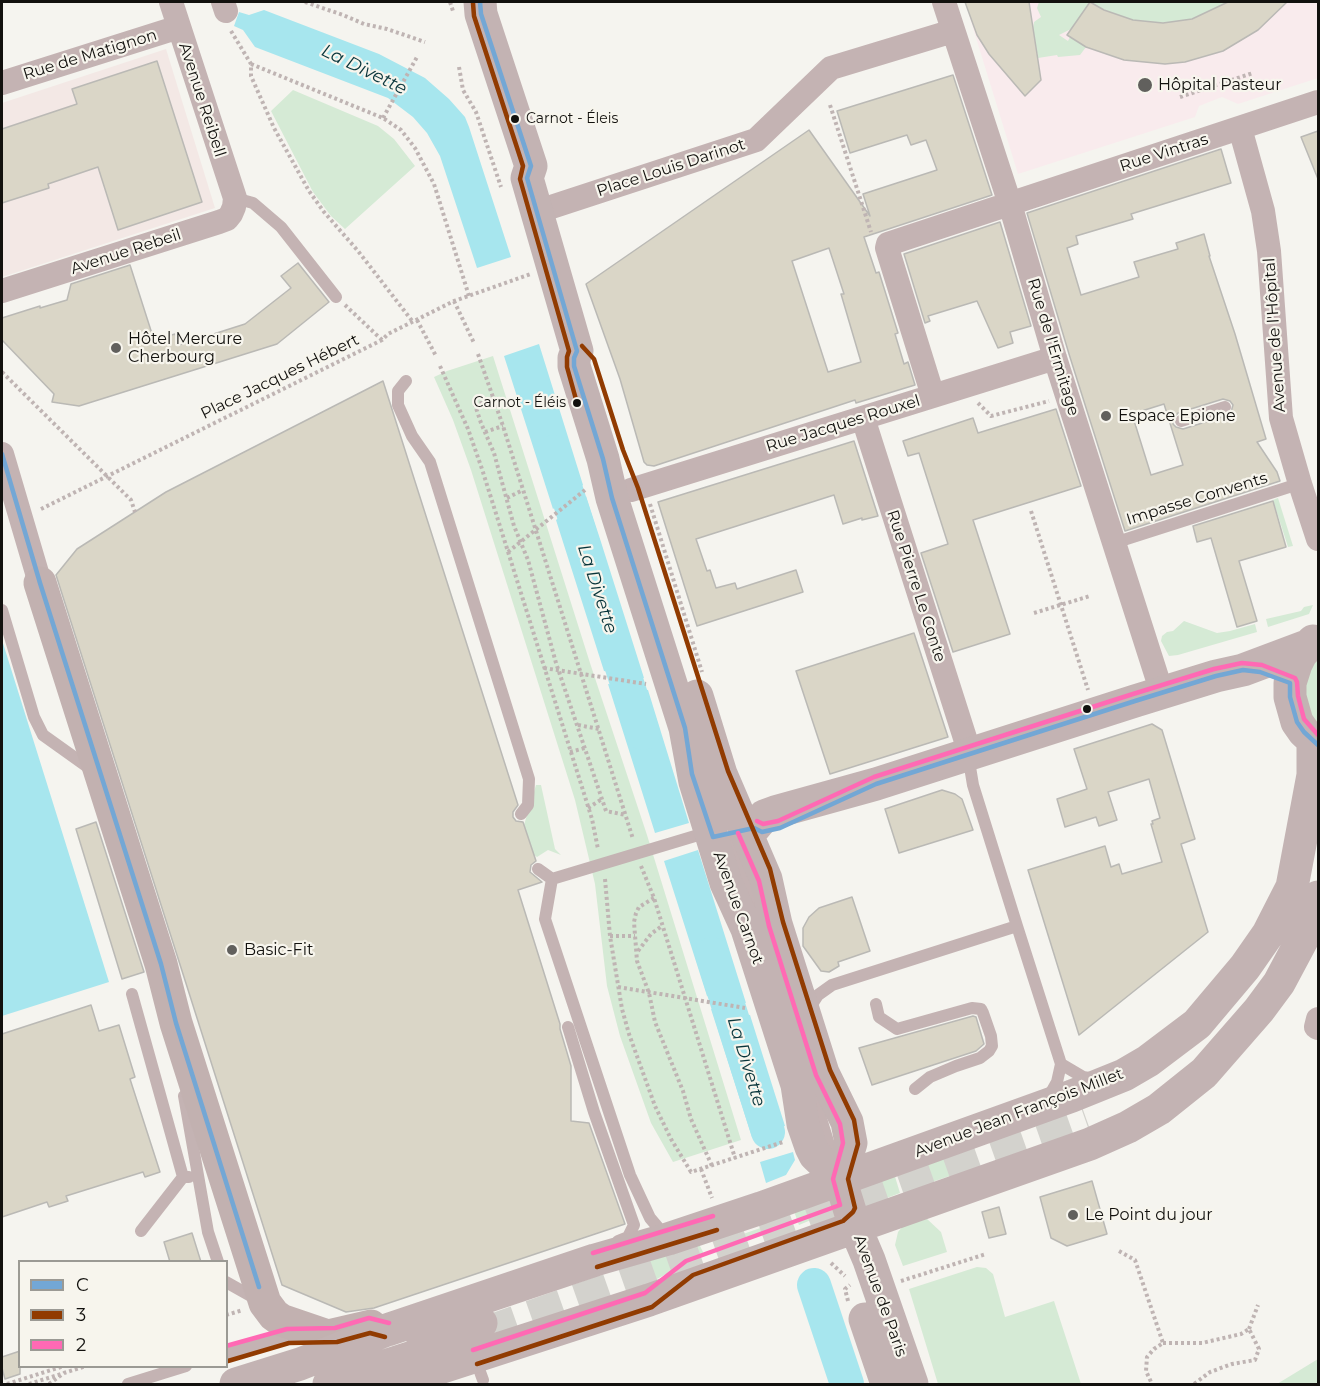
<!DOCTYPE html>
<html>
<head>
<meta charset="utf-8">
<style>
	body { margin:0 }
	#map { position:relative; width:1320px; height:1386px; overflow:hidden; background:#f5f4ef; font-family:Montserrat,sans-serif }
	canvas { display:block }
	.frame { position:absolute; inset:0; border:3px solid #12110e; pointer-events:none }
	.legend { position:absolute; left:18px; top:1260px; width:210px; height:108px; box-sizing:border-box; background:#f7f5ed; border:2px solid #9b9a94; margin:0; padding:8px 10px; list-style:none; font-size:18px; color:#12110e }
	.legend li { display:flex; align-items:center; gap:12px; height:30px }
	.legend b { width:30px; border:2px solid #9b9a94 }
</style>
</head>
<body>
<div id="map">
<canvas width="1320" height="1386"></canvas>
<div class="frame"></div>
<ul class="legend">
<li><b style="height:8px;background:#73a7d5"></b>C</li>
<li><b style="height:8px;background:#913b01"></b>3</li>
<li><b style="height:8px;background:#ff69b4"></b>2</li>
</ul>
</div>
<script>
const ctx = document.querySelector('canvas').getContext('2d');
ctx.lineJoin = 'round';
function fill(path, color) {
  ctx.fillStyle = color;
  ctx.fill(path, 'evenodd');
}
function shape(rows) {
  const path = new Path2D();
  for (const r of rows) {
    path.moveTo(r[0], r[1]);
    for (let i = 2; i < r.length; i += 2) path.lineTo(r[i], r[i + 1]);
  }
  return path;
}
function trace(path, color, width, dash) {
  ctx.strokeStyle = color;
  ctx.lineWidth = width;
  ctx.lineCap = dash ? 'butt' : 'round';
  ctx.setLineDash(dash || []);
  ctx.stroke(path);
}
function drawText(font, color, halo, rows, align = 'center') {
  ctx.font = font + ' Montserrat,sans-serif';
  ctx.lineWidth = 4.5;
  ctx.setLineDash([]);
  ctx.textBaseline = 'middle';
  ctx.strokeStyle = halo;
  ctx.fillStyle = color;
  for (const [text, x, y, turn = 0] of rows) {
    ctx.save();
    ctx.translate(x, y);
    ctx.rotate((+turn || 0) * Math.PI / 180);
    ctx.textAlign = isNaN(turn) ? turn : align;
    if (halo) ctx.strokeText(text, 0, 0);
    ctx.fillText(text, 0, 0);
    ctx.restore();
  }
}
fill(shape([
	[166,49,215,208,2,277,2,103]
]), '#f3e8e5');
fill(shape([
	[965,2,1318,2,1318,78,1238,104,1222,97,1199,106,1195,117,1018,174]
]), '#f9ebed');
fill(shape([
	[1039,2,1228,2,1192,19,1163,23,1133,20,1105,10,1090,2,1071,29,1059,35,1068,41,1070,37,1086,47,1080,55,1058,57,1057,55,1038,58,1033,28,1034,22,1041,17,1037,8],
	[293,90,378,126,394,139,415,166,345,229,331,216,313,192,271,111],
	[493,356,590,663,647,835,741,1140,673,1162,651,1123,620,1036,607,986,595,884,575,800,471,470,453,420,434,377,447,371],
	[1278,498,1293,546,1288,547,1273,500],
	[1313,605,1309,614,1268,627,1266,619,1301,611,1304,607],
	[1184,621,1217,633,1230,631,1255,624,1257,632,1178,655,1169,656,1161,641,1162,636,1167,632,1173,631],
	[1318,654,1318,730,1308,715,1304,679],
	[536,785,541,785,555,849,561,855,548,850,537,857,534,855,524,825],
	[945,1152,953,1175,911,1189,903,1167],
	[893,1170,900,1193,887,1198,880,1197,873,1192,873,1184],
	[814,1204,817,1211,816,1216,811,1220,799,1225,792,1206],
	[926,1218,941,1232,947,1252,903,1266,895,1245,898,1232,903,1226],
	[784,1220,786,1227,720,1250,711,1235,728,1229,743,1234],
	[697,1240,704,1254,655,1280,647,1257],
	[977,1267,986,1268,993,1274,1005,1317,1054,1301,1081,1384,938,1384,909,1289],
	[1318,1359,1318,1384,1277,1384]
]), '#d5ead5');
fill(shape([
	[264,10,379,54,425,78,449,99,465,117,469,127,511,257,477,268,440,156,427,133,413,117,388,98,255,47,243,30,234,26,239,12,249,15],
	[539,344,583,485,553,509,504,356],
	[586,496,601,542,644,678,604,671,556,520],
	[2,640,109,982,2,1016],
	[608,684,648,690,689,823,655,833],
	[698,850,746,1003,707,996,664,861],
	[711,1009,750,1015,785,1126,752,1137],
	[793,1152,795,1160,786,1175,766,1183,760,1162]
]), '#a7e6ee');
trace(shape([
	[554,452,586,553],
	[610,630,643,733],
	[712,954,768,1132],
	[814,1285,847,1384]
]), '#a7e6ee', 34);
const building = shape([
	[965,2,1029,2,1041,80,1025,96,989,54,977,35,965,2],
	[1090,2,1104,10,1133,20,1163,23,1192,19,1228,2,1287,2,1258,30,1223,51,1185,62,1165,64,1124,60,1086,47,1067,35,1090,2],
	[157,61,202,202,118,230,98,167,48,184,49,188,2,203,2,129,77,104,72,89,157,61],
	[953,75,992,195,864,237,876,273,879,272,898,333,895,334,904,364,908,362,915,385,856,403,855,400,654,466,647,465,644,462,620,379,586,284,809,130,870,216,863,194,937,170,926,140,911,145,907,135,850,153,837,111,953,75],
	[829,248,844,294,841,294,861,362,828,372,792,261,829,248],
	[1318,131,1318,179,1301,137,1318,131],
	[1221,149,1231,183,1131,214,1133,219,1076,236,1078,244,1067,248,1081,295,1139,277,1134,262,1178,249,1176,243,1204,234,1210,256,1209,256,1235,334,1266,439,1257,442,1277,472,1280,481,1125,531,1069,354,1027,213,1221,149],
	[1223,399,1230,401,1233,405,1231,412,1228,415,1183,429,1176,427,1173,424,1173,419,1178,413,1223,399],
	[1164,404,1183,465,1151,475,1132,414,1164,404],
	[1000,222,1031,326,1010,332,1013,343,998,348,977,301,928,316,930,321,925,323,904,254,1000,222],
	[298,263,329,302,277,344,79,406,52,402,54,394,2,340,2,318,40,306,40,308,67,300,71,284,130,265,154,340,175,334,179,345,245,324,291,288,281,276,298,263],
	[383,381,518,805,513,812,513,817,516,821,523,822,536,861,531,865,530,872,542,882,518,890,560,1024,560,1029,571,1066,571,1121,589,1123,625,1224,374,1308,346,1312,282,1285,56,575,77,549,166,492,383,381],
	[1056,409,1081,486,973,520,1010,634,953,652,921,553,948,544,919,453,908,456,903,441,973,418,978,433,1056,409],
	[854,441,878,516,862,520,862,518,843,524,834,495,696,539,707,571,710,570,716,588,735,583,737,589,796,570,803,592,697,626,658,502,854,441],
	[1273,501,1286,547,1239,561,1257,621,1237,627,1211,538,1197,542,1193,526,1273,501],
	[914,633,948,737,830,774,796,671,914,633],
	[1152,724,1162,730,1195,839,1181,844,1208,932,1079,1035,1028,870,1105,846,1111,867,1119,864,1122,874,1162,862,1151,824,1153,824,1152,821,1160,818,1149,779,1108,792,1117,820,1099,826,1096,817,1065,827,1057,799,1087,789,1074,749,1152,724],
	[942,790,955,794,962,799,973,830,899,853,885,809,942,790],
	[96,822,144,972,122,979,76,829,96,822],
	[852,897,870,951,838,962,839,966,829,972,821,971,803,946,803,928,809,917,819,908,852,897],
	[91,1005,99,1031,119,1025,135,1077,130,1079,160,1172,145,1177,143,1172,66,1196,68,1201,49,1207,47,1202,2,1217,2,1034,91,1005],
	[973,1016,976,1017,984,1044,976,1051,872,1085,859,1048,973,1016],
	[1092,1181,1107,1234,1067,1246,1051,1238,1040,1197,1092,1181],
	[999,1207,1006,1234,989,1238,982,1212,999,1207],
	[192,1233,201,1262,170,1262,164,1242,192,1233],
	[20,1351,20,1374,5,1379,2,1368,2,1357,20,1351]
]);
fill(building, '#dad6c7');
trace(building, '#bab9b5', 1.5);
trace(shape([
	[485,1333,1087,1121]
]), '#d3d2cd', 33, [33, 16]);
trace(shape([
	[305,2,343,15,364,24,387,29,425,42],
	[450,2,453,11],
	[231,31,251,64,251,76,274,128,309,191,324,212,358,251,413,322],
	[251,64,383,118,401,130,415,148,434,184,469,296],
	[459,67,463,90,476,112,501,187],
	[1180,97,1253,73],
	[830,105,871,232],
	[383,118,417,57],
	[454,301,474,343],
	[345,305,382,340],
	[417,320,436,356],
	[478,354,503,426,633,839],
	[440,366,468,429,482,469,592,819,598,849],
	[2,372,131,500,135,512],
	[494,399,475,405,481,423,494,453,514,526,528,560,556,663,606,811,626,815],
	[978,403,991,416,1049,401],
	[485,432,503,426],
	[507,498,523,490],
	[650,504,702,672],
	[41,509,382,340,388,334,454,301,531,274],
	[1031,511,1088,690],
	[508,552,585,490],
	[1034,613,1090,596],
	[544,668,646,684],
	[578,725,599,729],
	[570,752,585,748],
	[588,808,602,799],
	[641,866,654,898,735,1158],
	[605,879,610,936,622,1009,629,1034,655,1106,671,1139,691,1172,783,1142],
	[654,898,639,907,636,913,634,922,637,961,649,993,655,1022,683,1091,691,1119,712,1166],
	[610,936,635,936],
	[638,951,651,934,662,926],
	[618,987,745,1008],
	[701,1169,712,1198],
	[1119,1251,1135,1260,1163,1343,1154,1349,1147,1357,1146,1371,1152,1384],
	[831,1263,845,1276],
	[901,1281,986,1254],
	[848,1301,845,1289,850,1285],
	[226,1315,243,1310],
	[1249,1329,1258,1305],
	[1163,1343,1202,1343,1241,1334,1249,1329,1259,1349,1255,1360,1232,1364,1210,1372,1194,1384],
	[7,1384,64,1366],
	[29,1384,61,1374],
	[49,1384,64,1373,86,1366]
]), '#bfb4b3', 4, [3, 3]);
trace(shape([
	[235,198,253,203,281,227,336,297],
	[406,381,398,391,398,405,412,436,430,462,529,779,528,805,521,814],
	[1181,421,1225,407],
	[1114,543,1289,487],
	[2,610,34,717,43,735,92,770],
	[732,840,759,920],
	[538,869,552,879,545,919,630,1175,650,1218,667,1238],
	[552,879,705,833,709,835],
	[1017,926,1061,1064,1057,1082,1048,1098],
	[132,994,183,1177],
	[876,1004,879,1017,897,1029,972,1008,981,1009,983,1013,991,1036,992,1046,989,1051,980,1058,956,1066,930,1077,915,1089],
	[809,1009,818,995,832,985,1017,926,973,785,968,755],
	[568,1027,594,1112,634,1225,628,1237,618,1241],
	[1061,1064,1083,1077,1095,1079],
	[812,1089,834,1161],
	[184,1096,208,1232,218,1262],
	[141,1231,183,1177,189,1177],
	[226,1282,258,1300],
	[226,1354,276,1339,296,1336],
	[475,1358,483,1380],
	[128,1384,186,1366]
]), '#c4b3b3', 12);
trace(shape([
	[223,2,226,11],
	[944,2,1010,204,1055,358,1162,693],
	[2,83,179,27],
	[1240,128,1263,211,1269,251,1281,418,1300,484,1318,539],
	[536,212,756,140,831,68,953,31],
	[2,291,219,222,227,219,231,214,234,207,235,198,171,2],
	[933,396,887,248,888,244,1318,102],
	[863,418,965,738,968,754],
	[2,454,40,583],
	[631,490,1055,358],
	[1318,1019,1316,1027,1318,1028]
]), '#c4b3b3', 24);
trace(shape([
	[40,583,161,964,176,1023,265,1303,274,1315,281,1320,328,1336,371,1326]
]), '#c2b1b0', 33);
trace(shape([
	[480,2,481,14,531,166,527,178,577,351,574,358,574,366,603,459,612,498,685,728,695,782,726,883,747,929,797,1085,803,1124,811,1147,815,1155,840,1179],
	[1313,641,1301,654,1296,664,1290,683,1290,697,1297,722,1304,732,1318,745],
	[697,696,721,774,766,879,776,924,823,1073,847,1122,851,1143,840,1179,855,1227,869,1260,912,1384],
	[754,828,764,816,775,812,876,784,1135,701,1216,676,1243,670,1307,646],
	[865,1319,887,1384],
	[423,1342,481,1323],
	[236,1384,300,1364,387,1330,595,1260,668,1239,761,1208,1072,1096,1124,1075,1148,1061,1197,1024,1245,967,1268,934,1292,887,1313,775,1313,742],
	[329,1384,416,1356],
	[390,1384,649,1300,1090,1144,1128,1127,1159,1109,1204,1073,1259,1010,1279,983,1303,938,1318,897]
]), '#c3b3b3', 33);
trace(shape([
	[480,2,481,14,531,166,527,178,577,351,574,358,574,366,603,459,612,498,685,728,692,774,713,837,754,828],
	[2,454,40,583,161,964,176,1023,259,1287],
	[754,828,762,832,780,828,876,784,1135,701,1216,676,1243,670,1260,672,1290,683,1290,697,1297,722,1304,732,1318,745]
]), '#73a7d5', 4.5);
trace(shape([
	[473,3,474,16,523,166,520,179,569,351,567,357,567,367,577,403],
	[597,1267,717,1230],
	[228,1361,289,1343,337,1342,370,1333,385,1337],
	[477,1364,652,1307,693,1275,843,1221,853,1212,855,1208,848,1179,858,1144,854,1120,830,1070,783,922,770,869,728,771,638,488,623,450,594,359,582,346]
]), '#913b01', 4.5);
trace(shape([
	[757,821,763,824,778,821,874,777,1133,694,1214,669,1242,663,1262,665,1295,678,1297,682,1298,696,1304,719,1318,735],
	[593,1253,713,1216],
	[226,1346,287,1329,335,1328,369,1318,389,1323],
	[473,1350,645,1293,686,1261,840,1205,833,1179,843,1143,840,1124,816,1075,769,926,759,881,738,833]
]), '#ff69b4', 4.5);
for (const [x, y, r, color] of [
	[1145,85,8,"#61605d"],
	[515,119,5,"#12110e"],
	[116,348,6,"#61605d"],
	[577,403,5,"#12110e"],
	[1106,416,6,"#61605d"],
	[1087,709,5,"#12110e"],
	[232,950,6,"#61605d"],
	[1073,1215,6,"#61605d"]
]) {
  const dot = new Path2D();
  dot.arc(x, y, r, 0, 2 * Math.PI);
  ctx.fillStyle = color;
  ctx.fill(dot);
  trace(dot, '#f7f5ed', 2);
}
drawText('14px', '#12110e', '#f7f5ed', [
	["Carnot - Éleis",526,119],
	["Carnot - Éléis",566,403,"right"]
], 'left');
drawText('16px', '#12110e', '#f7f5ed', [
	["Rue de Matignon",90,55,-17],
	["Avenue Reibell",202,100,72],
	["Rue Vintras",1164,153,-18],
	["Place Louis Darinot",671,168,-18],
	["Avenue Rebeil",126,252,-18],
	["Avenue de l'Hôpital",1275,335,-94],
	["Rue de l'Ermitage",1053,347,73],
	["Place Jacques Hébert",280,377,-26],
	["Rue Jacques Rouxel",843,424,-17],
	["Impasse Convents",1197,499,-17],
	["Rue Pierre Le Conte",916,586,72],
	["Avenue Carnot",738,908,70],
	["Avenue Jean François Millet",1019,1113,-21],
	["Avenue de Paris",880,1296,70]
]);
drawText('16px', '#12110e', '#f7f5ed', [
	["Hôpital Pasteur",1158,85],
	["Hôtel Mercure",128,339],
	["Cherbourg",128,357],
	["Espace Epione",1118,416],
	["Basic-Fit",244,950],
	["Le Point du jour",1085,1215]
], 'left');
drawText('italic 18px', '#08353b', '#f7f5ed', [
	["La Divette",364,70,26],
	["La Divette",597,589,72],
	["La Divette",746,1062,73]
]);
</script>
</body>
</html>
